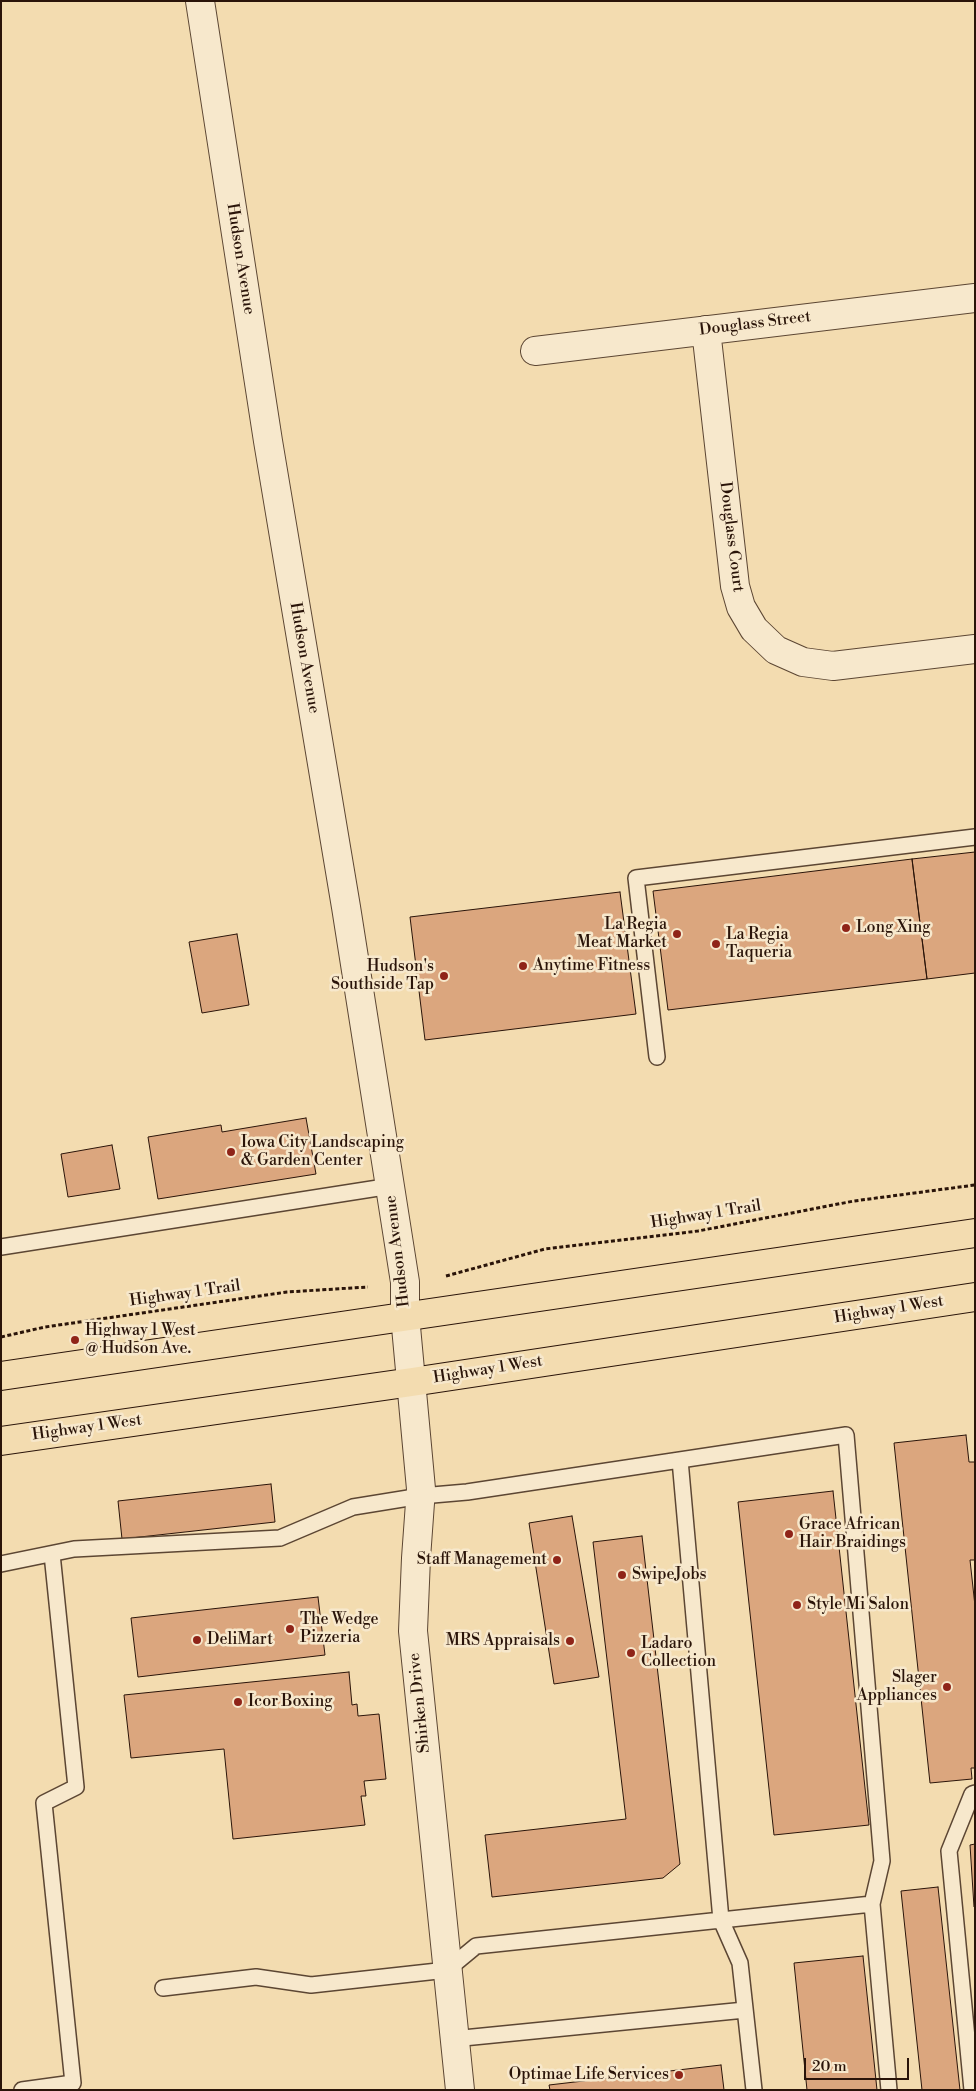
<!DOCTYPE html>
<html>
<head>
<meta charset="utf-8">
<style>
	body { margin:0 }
	#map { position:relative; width:976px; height:2091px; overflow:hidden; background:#f3dcb0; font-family:"Libre Bodoni",serif }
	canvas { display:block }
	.frame { position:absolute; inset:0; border:2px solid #2a1409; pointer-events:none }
	.scale { position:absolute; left:804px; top:2058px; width:105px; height:22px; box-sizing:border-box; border:2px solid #2a1409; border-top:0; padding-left:6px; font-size:15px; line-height:18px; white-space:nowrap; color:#2a1409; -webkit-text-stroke:4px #f7e8cc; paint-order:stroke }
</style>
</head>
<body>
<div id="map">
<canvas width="976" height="2091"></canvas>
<div class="frame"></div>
<div class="scale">20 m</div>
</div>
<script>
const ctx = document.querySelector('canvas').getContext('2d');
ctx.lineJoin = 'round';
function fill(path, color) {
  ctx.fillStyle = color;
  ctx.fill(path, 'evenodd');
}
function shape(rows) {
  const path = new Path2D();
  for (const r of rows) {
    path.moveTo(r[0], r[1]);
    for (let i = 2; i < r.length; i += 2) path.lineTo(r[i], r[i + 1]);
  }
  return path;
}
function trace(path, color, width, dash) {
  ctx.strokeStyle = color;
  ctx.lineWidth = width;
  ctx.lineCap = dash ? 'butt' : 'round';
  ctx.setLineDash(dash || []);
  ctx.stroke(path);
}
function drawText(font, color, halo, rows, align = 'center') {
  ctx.font = font + ' "Libre Bodoni",serif';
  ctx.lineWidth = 5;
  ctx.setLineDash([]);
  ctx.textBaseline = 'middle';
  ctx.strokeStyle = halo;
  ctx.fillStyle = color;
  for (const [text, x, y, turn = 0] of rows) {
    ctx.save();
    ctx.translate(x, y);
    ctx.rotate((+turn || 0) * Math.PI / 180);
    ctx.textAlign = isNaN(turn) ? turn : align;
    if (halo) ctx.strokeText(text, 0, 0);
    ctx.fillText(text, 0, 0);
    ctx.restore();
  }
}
const building = shape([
	[975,852,975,973,927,979,912,859,975,852],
	[912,859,927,979,668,1010,653,891,912,859],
	[620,892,636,1014,425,1040,410,917,620,892],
	[237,934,249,1005,202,1013,189,942,237,934],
	[306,1118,316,1174,158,1199,148,1137,221,1125,222,1132,306,1118],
	[112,1145,120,1189,68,1197,61,1154,112,1145],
	[966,1435,969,1462,975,1462,975,1560,970,1560,975,1606,975,1768,971,1768,972,1779,930,1783,894,1443,966,1435],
	[271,1484,275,1522,122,1539,118,1501,271,1484],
	[833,1491,869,1825,774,1835,738,1502,833,1491],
	[572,1516,599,1677,554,1684,529,1523,572,1516],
	[642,1536,680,1864,663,1878,492,1897,485,1835,626,1819,593,1542,642,1536],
	[318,1597,325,1655,138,1677,131,1618,318,1597],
	[349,1672,352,1705,357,1704,358,1716,379,1714,386,1779,364,1781,366,1796,361,1796,365,1825,233,1839,224,1749,131,1758,124,1695,349,1672],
	[975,1844,975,1907,974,1907,970,1845,975,1844],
	[938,1887,960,2090,922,2090,901,1891,938,1887],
	[863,1956,877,2090,807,2090,794,1963,863,1956],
	[721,2065,724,2090,550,2090,549,2085,721,2065]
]);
fill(building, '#dba67e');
trace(building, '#2a1409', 1);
const service = shape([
	[657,1057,636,878,975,837],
	[1,1247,391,1186],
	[680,1460,721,1920,740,1963,754,2090],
	[1,1564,74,1549,280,1538,353,1507,421,1496,467,1492,846,1435,882,1861,872,1904,889,2090],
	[163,1988,256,1977,311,1985,447,1970,476,1946,872,1904],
	[453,2039,745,2010],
	[22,2090,73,2083,44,1803,76,1787,52,1554],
	[972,2090,949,1851,972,1794,975,1793]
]);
const minor = shape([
	[200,1,268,441,346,907,405,1282,405,1316,421,1489,416,1558,413,1631,460,2090],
	[706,330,735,586,741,607,754,629,776,650,803,662,833,666,975,649],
	[535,351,975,298]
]);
const primary = shape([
	[1,1376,975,1233],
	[1,1441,412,1382,975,1297]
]);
trace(service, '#5c4633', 18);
trace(minor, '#5c4633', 30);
trace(primary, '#2a1409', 30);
trace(shape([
	[446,1276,545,1249,698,1231,854,1201,975,1185],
	[1,1337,45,1327,287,1292,368,1287]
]), '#2a1409', 3, [4, 2.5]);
trace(service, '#f7e8cc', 15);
trace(minor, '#f7e8cc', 28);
trace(primary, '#f3dcb0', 28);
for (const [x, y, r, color] of [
	[846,928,5,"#8f2418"],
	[677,934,5,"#8f2418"],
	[716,944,5,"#8f2418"],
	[523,966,5,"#8f2418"],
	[444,976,5,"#8f2418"],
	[231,1152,5,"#8f2418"],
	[75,1340,5,"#8f2418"],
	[789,1534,5,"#8f2418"],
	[557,1560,5,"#8f2418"],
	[622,1575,5,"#8f2418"],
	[797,1605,5,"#8f2418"],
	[290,1629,5,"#8f2418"],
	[197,1640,5,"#8f2418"],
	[570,1641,5,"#8f2418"],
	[631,1653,5,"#8f2418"],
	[947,1687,5,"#8f2418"],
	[238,1702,5,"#8f2418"],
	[679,2075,5,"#8f2418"]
]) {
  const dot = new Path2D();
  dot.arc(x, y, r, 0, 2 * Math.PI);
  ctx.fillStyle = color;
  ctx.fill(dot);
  trace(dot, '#f7e8cc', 2);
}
drawText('16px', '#2a1409', '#f7e8cc', [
	["Hudson Avenue",240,259,81],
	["Douglass Street",755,324,-7],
	["Douglass Court",731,537,83],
	["Hudson Avenue",304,658,80],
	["Highway 1 Trail",706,1215,-9],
	["Hudson Avenue",398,1251,-97],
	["Highway 1 Trail",185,1294,-8],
	["Highway 1 West",889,1310,-9],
	["Highway 1 West",488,1370,-9],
	["Highway 1 West",87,1428,-8],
	["Shirken Drive",420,1703,-96]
]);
drawText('16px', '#2a1409', '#f7e8cc', [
	["La Regia",667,925,"right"],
	["Meat Market",667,943,"right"],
	["Long Xing",856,928],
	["La Regia",726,935],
	["Taqueria",726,953],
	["Anytime Fitness",533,966],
	["Hudson's",434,967,"right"],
	["Southside Tap",434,985,"right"],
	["Iowa City Landscaping",241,1143],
	["& Garden Center",241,1161],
	["Highway 1 West",85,1331],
	["@ Hudson Ave.",85,1349],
	["Grace African",799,1525],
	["Hair Braidings",799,1543],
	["Staff Management",547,1560,"right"],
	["SwipeJobs",632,1575],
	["Style Mi Salon",807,1605],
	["The Wedge",300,1620],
	["Pizzeria",300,1638],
	["DeliMart",207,1640],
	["MRS Appraisals",560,1641,"right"],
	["Ladaro",641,1644],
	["Collection",641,1662],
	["Slager",937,1678,"right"],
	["Appliances",937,1696,"right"],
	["Icor Boxing",248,1702],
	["Optimae Life Services",669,2075,"right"]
], 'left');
</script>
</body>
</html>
